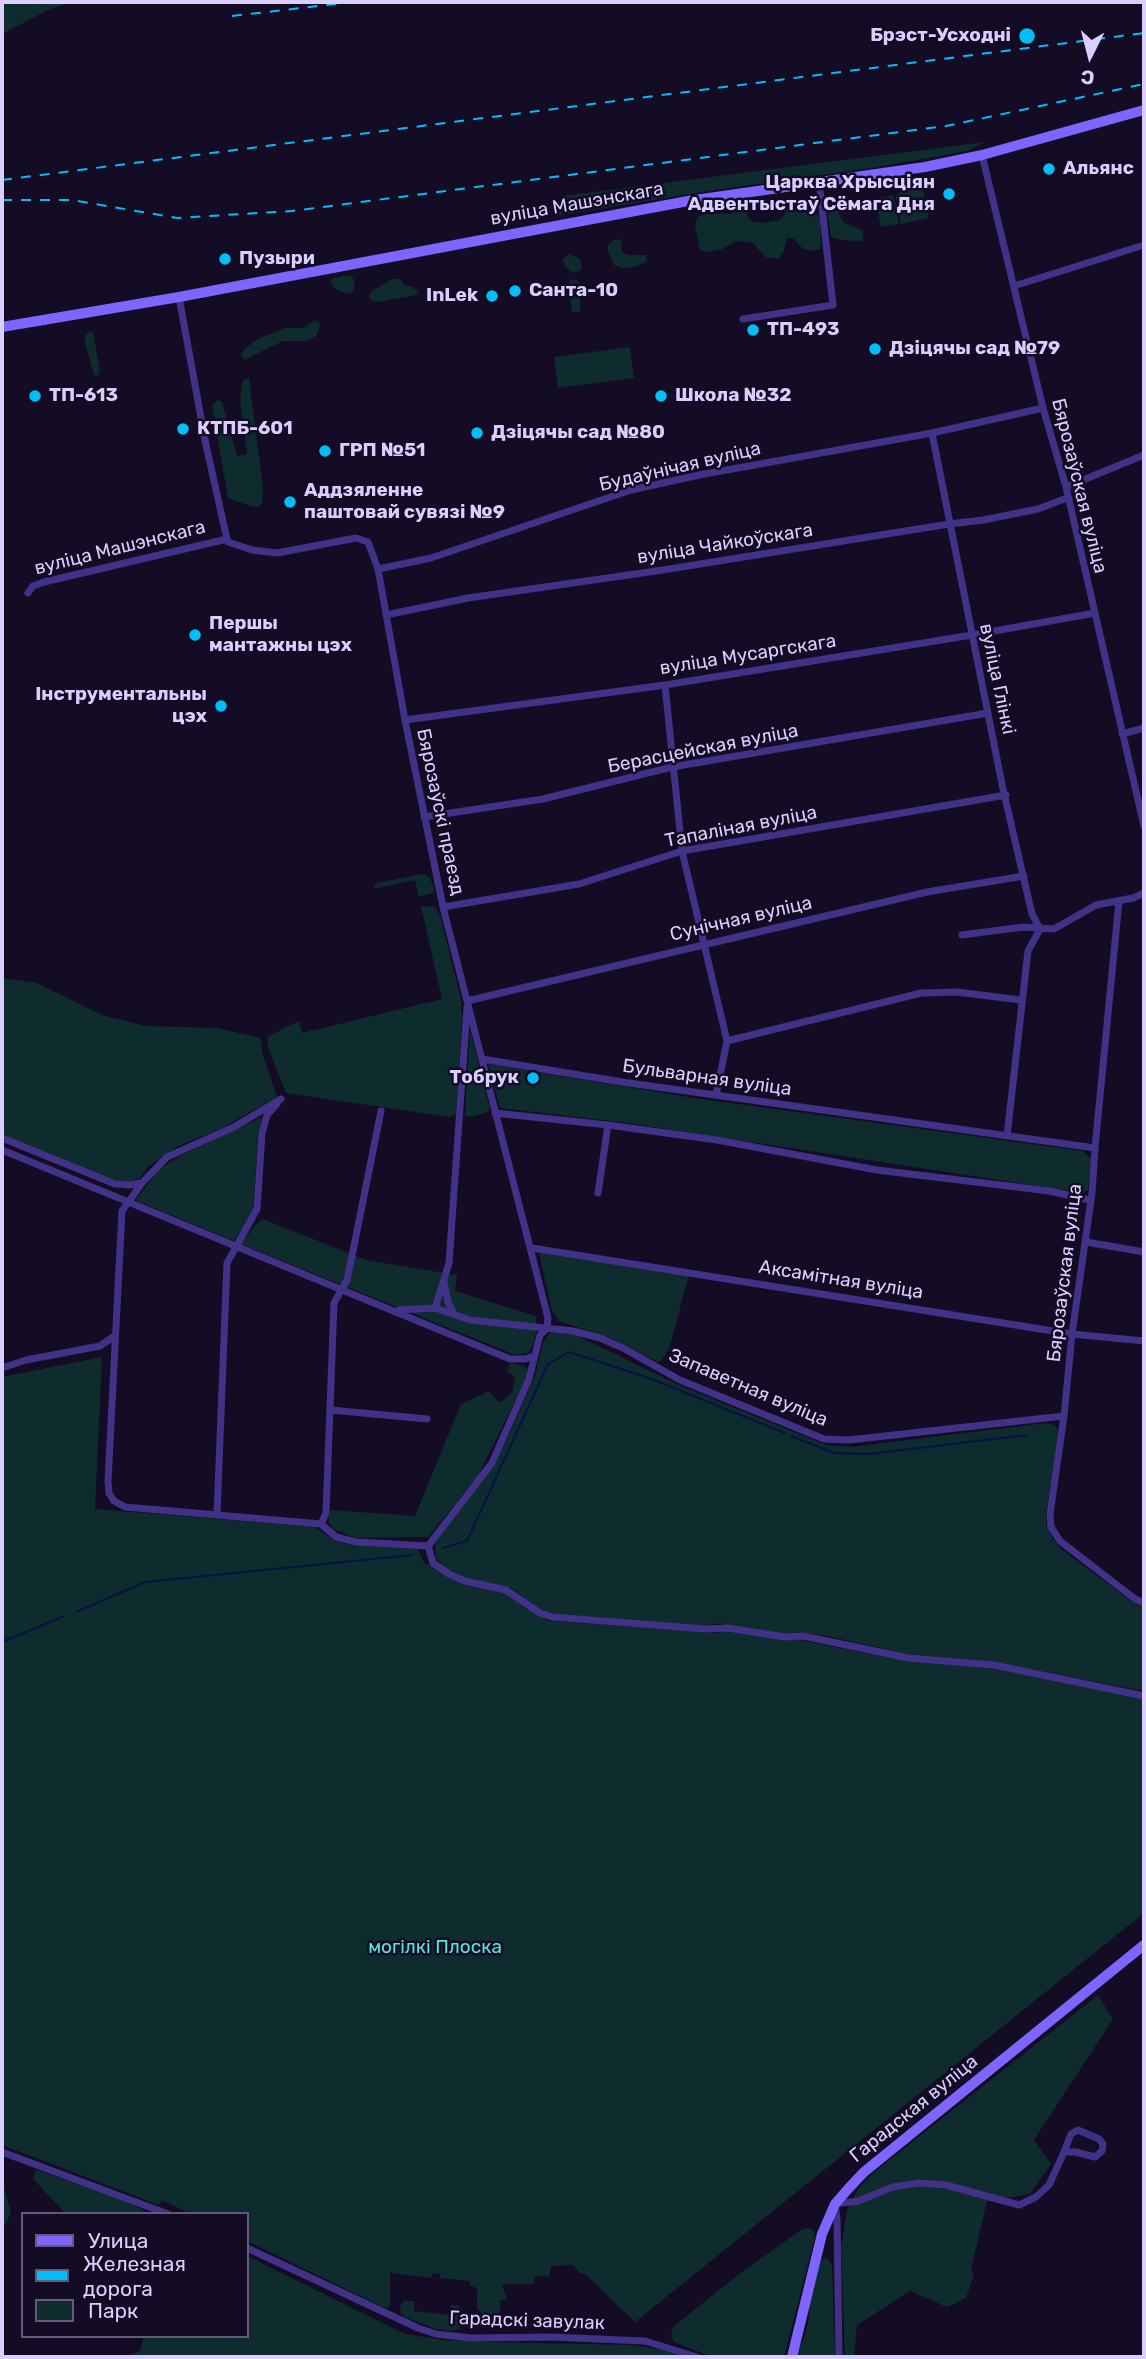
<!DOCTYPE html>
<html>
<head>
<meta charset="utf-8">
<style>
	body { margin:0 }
	#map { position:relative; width:1146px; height:2359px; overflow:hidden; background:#130c24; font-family:Rubik,sans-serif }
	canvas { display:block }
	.frame { position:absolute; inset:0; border:4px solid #daceff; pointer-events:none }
	.legend { position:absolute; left:21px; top:2212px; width:228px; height:126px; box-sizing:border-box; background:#130c24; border:2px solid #635a7c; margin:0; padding:9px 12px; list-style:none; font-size:21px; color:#daceff }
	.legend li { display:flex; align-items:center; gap:14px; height:35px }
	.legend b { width:35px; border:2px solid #635a7c }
	.north { position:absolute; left:1055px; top:21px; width:70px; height:70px; -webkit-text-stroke:5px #130c24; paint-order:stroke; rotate:186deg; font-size:19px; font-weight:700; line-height:28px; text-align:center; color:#daceff }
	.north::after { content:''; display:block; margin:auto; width:24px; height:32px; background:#daceff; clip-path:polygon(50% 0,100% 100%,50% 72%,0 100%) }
</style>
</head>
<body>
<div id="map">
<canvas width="1146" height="2359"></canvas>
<div class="frame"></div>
<ul class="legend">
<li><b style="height:9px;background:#7e65ff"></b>Улица</li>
<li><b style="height:9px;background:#00bef9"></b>Железная дорога</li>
<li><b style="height:19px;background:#0e2b2e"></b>Парк</li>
</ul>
<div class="north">С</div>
</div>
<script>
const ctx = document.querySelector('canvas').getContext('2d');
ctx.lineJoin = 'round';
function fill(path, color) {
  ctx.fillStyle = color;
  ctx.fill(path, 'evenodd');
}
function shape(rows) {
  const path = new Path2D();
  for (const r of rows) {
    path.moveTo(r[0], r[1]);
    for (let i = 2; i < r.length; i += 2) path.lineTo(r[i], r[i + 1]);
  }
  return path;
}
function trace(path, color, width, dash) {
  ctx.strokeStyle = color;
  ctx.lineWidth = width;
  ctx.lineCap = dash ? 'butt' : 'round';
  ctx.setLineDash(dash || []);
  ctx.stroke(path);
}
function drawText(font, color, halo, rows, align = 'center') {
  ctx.font = font + ' Rubik,sans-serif';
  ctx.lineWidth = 5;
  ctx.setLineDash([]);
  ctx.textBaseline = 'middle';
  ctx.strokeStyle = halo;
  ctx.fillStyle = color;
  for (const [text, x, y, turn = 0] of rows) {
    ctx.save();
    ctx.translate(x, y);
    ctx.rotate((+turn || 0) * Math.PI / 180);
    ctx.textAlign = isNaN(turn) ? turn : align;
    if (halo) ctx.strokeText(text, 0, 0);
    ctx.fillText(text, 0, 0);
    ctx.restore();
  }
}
fill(shape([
	[2,2,72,2,50,9,2,34],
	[985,142,967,151,872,168,714,190,557,216,558,206,562,196],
	[922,184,929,218,901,224,896,197,903,188],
	[893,195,899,224,881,227,875,199],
	[792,200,815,208,820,222,821,249,811,251,802,248,794,239,787,238,784,251,778,259,765,257,753,243,736,241,722,249,709,252,700,250,695,225,698,216,711,213,730,214,744,208,751,221,763,223,779,220,785,214,785,204],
	[829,204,835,204,843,222,862,230,864,235,862,241,841,240,831,237,827,211],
	[621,239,622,252,628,255,646,255,647,261,636,267,623,268,614,265,608,252,608,245,614,240],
	[569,254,580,259,582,267,580,271,572,272,566,268,563,260],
	[351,275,355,282,353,292,349,294,335,289,330,282,333,278],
	[393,279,401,279,404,285,413,287,418,292,417,295,378,302,370,300,369,294,373,290],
	[575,279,580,283,580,310,576,313,572,312,569,285,569,281],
	[315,320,321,324,316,336,307,341,283,341,244,360,241,355,243,350,258,339,285,328,303,328],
	[90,331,93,332,100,370,98,376,94,375,85,343,85,336],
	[630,347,634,378,558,388,554,357],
	[249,378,263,488,262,503,260,506,253,507,228,498,212,405,217,400,222,402,237,456,247,454,240,400,243,380],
	[423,874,430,878,435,892,419,897,415,880,373,889,377,883],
	[421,906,434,907,440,915,461,999,462,1017,456,1114,449,1117,286,1093,269,1050,267,1037,299,1021,302,1033,442,999],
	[2,978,37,983,102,1015,146,1026,217,1028,261,1038,262,1052,277,1097,220,1129,176,1147,147,1168,140,1178,127,1182,112,1180,2,1135],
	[470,1030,490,1109,486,1113,469,1117,465,1115],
	[488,1064,694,1098,1083,1151,1091,1159,1088,1190,1083,1193,628,1123,500,1108],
	[262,1117,258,1134,253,1211,234,1241,135,1200,160,1169,178,1157],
	[263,1219,366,1260,457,1275,455,1291,536,1316,536,1332,533,1345,528,1353,515,1355,241,1244,255,1225],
	[539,1253,689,1275,669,1349,661,1361,657,1362,613,1339,559,1321,552,1311],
	[557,1332,576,1335,681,1386,826,1445,851,1447,1046,1423,1054,1425,1059,1432,1046,1513,1046,1524,1052,1538,1060,1548,1131,1601,1144,1608,1144,1691,995,1662,907,1654,827,1636,797,1632,794,1639,865,1653,990,1668,1144,1698,1144,1913,635,2322,584,2273,580,2273,573,2265,551,2266,549,2277,535,2276,534,2284,502,2284,507,2300,500,2300,500,2315,484,2316,477,2309,477,2289,470,2285,470,2281,440,2278,440,2274,433,2273,432,2278,390,2273,390,2304,387,2309,247,2241,247,2214,191,2214,162,2200,159,2205,2,2145,2,1377,102,1357,95,1509,314,1527,335,1541,350,1545,418,1549,424,1563,507,1594,548,1621,721,1633,722,1623,699,1626,553,1615,535,1606,511,1588,467,1578,445,1568,436,1559,435,1542,497,1461,535,1376,543,1343,549,1333],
	[510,1363,524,1366,529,1371,525,1381,478,1476,428,1537,356,1538,333,1529,328,1520,331,1510,415,1516,461,1404,489,1391,498,1402,502,1401,512,1393,515,1378,507,1371],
	[1098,1995,1113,2019,1034,2140,1051,2164,1030,2194,987,2201,971,2270,974,2275,966,2298,947,2307,910,2291,857,2325,854,2357,845,2357,841,2247,847,2211,858,2189,874,2172],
	[36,2170,121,2198,150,2214,66,2214,33,2179],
	[2,2187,4,2187,11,2213,2,2231],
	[809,2228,814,2230,815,2237,784,2357,707,2355,674,2342,671,2334,674,2326,743,2271,801,2230],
	[247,2256,405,2334,444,2340,488,2342,631,2345,663,2350,685,2357,127,2357,140,2351,144,2336,247,2336],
	[827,2258,832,2265,835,2357,795,2357,804,2338,809,2319,809,2304,819,2265,822,2260],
	[404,2301,414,2301,414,2311,450,2315,451,2305,458,2305,462,2311,460,2329,453,2331,436,2329,405,2317,401,2313,400,2306]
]), '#0e2b2e');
trace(shape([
	[791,1436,834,1453,870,1454,1026,1435],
	[443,1548,467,1541,548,1364,569,1352,649,1378,785,1433],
	[76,1612,145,1582,413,1555],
	[2,1642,64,1616]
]), '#041344', 2);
trace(shape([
	[982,155,1043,408,1066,487,1144,826],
	[1014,286,1144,245],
	[179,297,206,445,227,539],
	[743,319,833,305,819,182],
	[932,433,1003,789,1032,914,1040,929,1028,951,1007,1136],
	[1066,487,1144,455],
	[227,539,228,542,252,550,277,553,356,538,368,542,378,569,405,720,443,907,548,1318,547,1328,540,1335,529,1379,492,1463,428,1546],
	[378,569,431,558,631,490,699,475,932,433,1043,408],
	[28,593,33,586,44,582,227,539],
	[386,615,468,598,663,570,949,524,983,520,1038,509,1067,498],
	[665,685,682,851,727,1041,716,1095],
	[405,720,665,685,972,635,1095,613],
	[1122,734,1144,728],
	[424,817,543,799,672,767,988,713],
	[1119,901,1095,1148,1092,1193,1072,1334,1064,1416,1050,1514,1051,1527,1060,1541,1135,1599,1144,1603],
	[443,907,579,884,682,851,1006,795],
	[962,935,1023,927,1054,929,1096,905,1133,898,1144,893],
	[467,1001,927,892,1024,876],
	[727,1041,921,993,957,992,1021,1000],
	[482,1059,622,1082,1095,1148],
	[281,1099,234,1127,167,1157,142,1183,122,1211,108,1481,109,1493,114,1501,125,1507,321,1524],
	[495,1113,608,1125,717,1140,877,1170,1049,1191,1090,1200],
	[2,1138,115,1184,129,1185,141,1183],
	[2,1150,510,1359,525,1359,534,1356],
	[598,1193,608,1125],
	[1086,1242,1144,1252],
	[532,1248,1072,1334,1144,1341],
	[444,1282,448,1302,454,1314],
	[435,1308,470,1320,573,1331,600,1338,623,1348,680,1380,824,1439,849,1440,1064,1416],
	[399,1310,435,1308,449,1263,467,1008],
	[2,1368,26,1360,100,1346,113,1337],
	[331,1410,427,1419],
	[217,1514,227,1263,257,1209,262,1133,267,1115,277,1104],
	[321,1524,336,1537,356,1542,428,1546,433,1563,449,1574,465,1581,506,1590,540,1613,552,1617,705,1629,728,1628,785,1637,803,1636,909,1658,994,1665,1144,1696],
	[321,1524,326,1513,334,1303,347,1280,351,1261,381,1111],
	[2,2152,168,2214],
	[247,2248,418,2328,436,2334,471,2338,551,2337,645,2341,697,2357],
	[839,2357,837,2219,835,2204,858,2201,893,2187,919,2183,946,2185,1019,2205,1036,2197,1049,2185,1064,2152,1076,2152,1095,2157,1102,2151,1103,2144,1099,2139,1078,2130,1071,2134,1064,2152]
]), '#413287', 7);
trace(shape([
	[2,327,179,297,688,201,925,167,982,155,1144,110],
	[792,2357,822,2234,835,2204,848,2189,864,2172,1144,1945]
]), '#7e65ff', 10);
trace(shape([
	[232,16,353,2],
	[2,180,1144,33],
	[2,200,72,200,177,218,292,211,946,126,1144,84]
]), '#00bef9', 2, [10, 9]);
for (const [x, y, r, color] of [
	[1027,36,9,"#00bef9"],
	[1049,169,7,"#00bef9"],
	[949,194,7,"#00bef9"],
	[225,259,7,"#00bef9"],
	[515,291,7,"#00bef9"],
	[492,296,7,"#00bef9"],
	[753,330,7,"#00bef9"],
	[875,349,7,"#00bef9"],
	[35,396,7,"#00bef9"],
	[661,396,7,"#00bef9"],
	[183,429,7,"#00bef9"],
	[477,433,7,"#00bef9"],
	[325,451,7,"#00bef9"],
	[290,502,7,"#00bef9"],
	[195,635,7,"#00bef9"],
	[221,706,7,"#00bef9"],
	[533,1078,7,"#00bef9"]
]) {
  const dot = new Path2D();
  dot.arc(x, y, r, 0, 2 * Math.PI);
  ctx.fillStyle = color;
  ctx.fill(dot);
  trace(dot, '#130c24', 2.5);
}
drawText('bold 19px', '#daceff', '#130c24', [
	["Брэст-Усходні",1011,36,"right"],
	["Альянс",1063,169],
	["Царква Хрысціян",935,183,"right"],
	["Адвентыстаў Сёмага Дня",935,205,"right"],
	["Пузыри",239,259],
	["Санта-10",529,291],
	["InLek",478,296,"right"],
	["ТП-493",767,330],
	["Дзіцячы сад №79",889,349],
	["ТП-613",49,396],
	["Школа №32",675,396],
	["КТПБ-601",197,429],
	["Дзіцячы сад №80",491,433],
	["ГРП №51",339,451],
	["Аддзяленне",304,491],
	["паштовай сувязі №9",304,513],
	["Першы",209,624],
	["мантажны цэх",209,646],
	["Інструментальны",207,695,"right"],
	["цэх",207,717,"right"],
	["Тобрук",519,1078,"right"]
], 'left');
drawText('19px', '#daceff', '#130c24', [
	["вуліца Машэнскага",577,204,-10],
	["Будаўнічая вуліца",680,467,-13],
	["Бярозаўская вуліца",1079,486,76],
	["вуліца Чайкоўскага",725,544,-9],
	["вуліца Машэнскага",120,548,-14],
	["вуліца Мусаргскага",748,655,-9],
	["вуліца Глінкі",997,679,78],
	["Берасцейская вуліца",703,749,-11],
	["Бярозаўскі праезд",440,812,78],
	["Тапаліная вуліца",741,827,-11],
	["Сунічная вуліца",741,919,-13],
	["Бульварная вуліца",707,1078,8],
	["Бярозаўская вуліца",1065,1273,-83],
	["Аксамітная вуліца",841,1280,9],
	["Запаветная вуліца",748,1388,23],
	["Гарадская вуліца",914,2109,-39],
	["Гарадскі завулак",527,2321,2]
]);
drawText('19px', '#4eebd9', '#130c24', [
	["могілкі Плоска",435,1948]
]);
</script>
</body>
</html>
